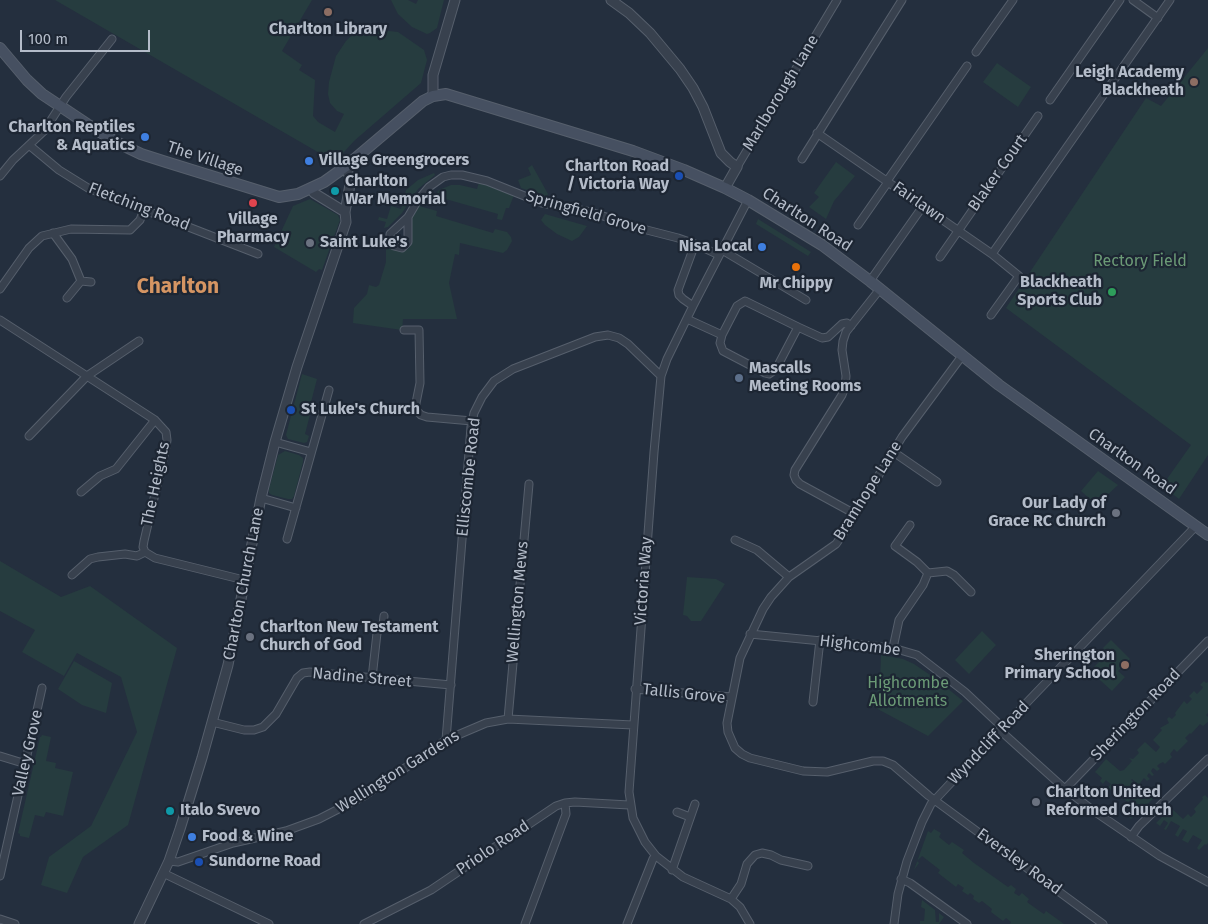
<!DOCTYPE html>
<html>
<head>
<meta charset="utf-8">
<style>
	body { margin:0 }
	#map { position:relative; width:1208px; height:924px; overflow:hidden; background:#242f3e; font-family:"Fira Sans",sans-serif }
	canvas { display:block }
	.scale { position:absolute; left:20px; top:30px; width:130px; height:22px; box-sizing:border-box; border:2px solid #b4bcc9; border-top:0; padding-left:6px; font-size:15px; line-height:18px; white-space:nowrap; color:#b4bcc9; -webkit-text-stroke:4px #1d2633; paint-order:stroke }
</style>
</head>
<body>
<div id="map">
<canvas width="1208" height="924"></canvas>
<div class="scale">100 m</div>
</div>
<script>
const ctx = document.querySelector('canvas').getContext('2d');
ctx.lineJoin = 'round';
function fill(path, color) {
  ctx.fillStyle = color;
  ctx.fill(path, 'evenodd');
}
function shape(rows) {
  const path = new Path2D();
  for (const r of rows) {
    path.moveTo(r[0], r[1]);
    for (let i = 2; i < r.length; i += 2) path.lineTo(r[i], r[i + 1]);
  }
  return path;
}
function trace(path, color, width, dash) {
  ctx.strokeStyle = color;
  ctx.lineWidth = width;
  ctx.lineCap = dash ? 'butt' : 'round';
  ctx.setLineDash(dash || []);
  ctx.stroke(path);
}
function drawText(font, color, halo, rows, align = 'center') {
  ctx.font = font + ' "Fira Sans",sans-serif';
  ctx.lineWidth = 4.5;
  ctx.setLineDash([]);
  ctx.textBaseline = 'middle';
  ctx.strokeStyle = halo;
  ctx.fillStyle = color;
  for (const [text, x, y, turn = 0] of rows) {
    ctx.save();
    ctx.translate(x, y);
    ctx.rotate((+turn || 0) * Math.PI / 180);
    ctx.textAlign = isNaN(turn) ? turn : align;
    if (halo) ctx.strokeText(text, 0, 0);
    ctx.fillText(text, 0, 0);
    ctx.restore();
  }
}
fill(shape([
	[55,0,312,0,282,51,302,65,299,70,315,80,313,116,318,122,335,132,344,114,337,111,330,103,328,94,329,82,336,56,346,41,351,36,364,32,380,30,398,32,424,50,427,60,421,83,354,141,335,162],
	[391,0,408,0,416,4,418,0,444,0,437,28,430,33,427,34,412,27,398,14],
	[1208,48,1208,455,1179,499,1162,486,1191,445,1006,308,1146,98,1161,106],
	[997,63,1031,87,1018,107,983,82],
	[836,162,855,176,834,201,826,219,809,207,819,197,814,193],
	[532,165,548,194,547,197,521,188,518,180,531,175,528,168],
	[434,173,435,175,418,189,402,213,388,227,384,228,386,222,378,220,379,217,387,219,391,206,401,209,406,190,418,180],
	[479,182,514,195,509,208,506,208,502,220,497,219,498,214,442,198,440,202,429,199,427,196,429,191,434,196,439,190,451,185,460,185,477,189],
	[310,199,338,215,340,220,322,270,319,269,316,272,274,247,293,206],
	[419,206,437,211,436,216,493,233,495,229,507,232,511,237,512,241,507,250,503,253,460,243,459,255,455,254,449,283,457,319,403,319,402,330,353,323,354,308,367,294,369,285,376,287,379,285,386,262,386,247,389,246,393,250,402,251,408,249,412,244,411,220],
	[545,214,587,226,579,237,572,241,557,234,545,225,541,220],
	[758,219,811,252,808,256,756,224],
	[302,374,317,379,309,410,311,411,305,434,309,436,307,442,304,443,288,439,286,435],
	[285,451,299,455,303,458,303,462,294,496,292,499,288,499,272,495,269,493,269,489,278,455],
	[1098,471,1118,485,1102,500,1092,501,1081,491],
	[0,561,61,597,90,586,177,648,128,825,83,857,67,893,41,885,49,857,91,826,137,732,121,677,77,653,64,676,22,652,35,630,0,611],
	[687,577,716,579,725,584,701,621,691,621,687,616,683,615],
	[982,631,996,645,969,674,955,660],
	[1111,640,1130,659,1118,671,1125,677,1112,691,1090,671,1108,653,1103,648],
	[881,655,903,659,914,664,936,679,963,701,928,736,872,706,880,684],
	[74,661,112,683,106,713,82,705,58,689],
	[1204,681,1206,683,1208,682,1208,713,1206,715,1208,717,1208,722,1203,726,1200,724,1191,734,1190,733,1185,738,1188,741,1177,752,1174,749,1170,754,1172,757,1165,764,1163,762,1159,764,1157,766,1160,769,1157,771,1153,768,1151,771,1154,775,1152,776,1149,773,1147,776,1150,779,1147,781,1144,778,1140,783,1143,786,1142,788,1132,779,1131,780,1153,799,1131,819,1129,817,1137,809,1133,806,1135,802,1131,799,1128,802,1120,797,1124,791,1120,788,1116,793,1108,788,1111,784,1108,782,1106,780,1103,784,1100,781,1102,778,1095,772,1106,759,1120,771,1124,770,1132,761,1129,758,1133,759,1139,753,1137,750,1145,742,1156,752,1160,747,1153,740,1162,730,1160,728,1169,723,1167,719,1169,717,1172,719,1176,715,1175,713,1184,701,1187,704,1192,699,1189,696,1194,691,1197,694,1202,689,1203,687,1200,685],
	[42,735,51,737,46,761,56,763,55,768,73,772,63,816,46,812,44,817,35,815,29,838,20,836,20,834,18,833,40,737,41,737],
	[1205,795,1208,798,1208,843,1206,845,1205,844,1199,850,1197,848,1202,840,1193,835,1188,843,1182,840,1187,831,1183,829,1178,837,1175,835,1180,826,1171,821,1166,830,1164,829,1168,823,1164,820,1160,826,1156,823,1171,808,1183,819,1188,814,1191,817,1196,812,1194,809,1203,799,1202,797],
	[934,829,941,833,939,837,949,845,952,842,964,850,962,853,974,863,1008,887,1011,885,1016,889,1014,893,1019,896,1022,893,1029,899,1027,902,1038,910,1044,914,1046,911,1064,924,1010,924,1011,922,1006,918,1003,921,991,912,992,909,982,901,979,903,973,899,974,896,970,893,968,895,962,891,964,888,958,884,956,887,938,873,940,870,922,856,917,861,919,863,914,870,928,831,931,833],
	[922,900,935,910,936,922,939,922,939,913,944,917,939,924,920,924,920,921,924,921,925,909,921,907]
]), '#263c3f');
const minor = shape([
	[1133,0,1158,18],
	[976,52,1013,0],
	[1050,100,1120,0],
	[817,133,992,254,1019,276,991,315],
	[29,145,59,170,88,188,258,254],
	[802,159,902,0],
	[737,167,837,0],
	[0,176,13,160,44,131,66,97,112,39],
	[887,181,967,66],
	[748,200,693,306,667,359,661,376,654,452,629,792,633,818,645,842,656,856,683,877,731,899,740,907,750,924],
	[408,217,408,242,402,248,394,246,390,243,390,234,408,217,418,200,429,187,443,177,451,175,462,175,487,181,542,203,591,212,639,228,678,238,695,244,678,290,679,295,683,299,693,306],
	[858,225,888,182],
	[53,233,72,259,81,281,67,298],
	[695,244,719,255],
	[722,250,806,300],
	[992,254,1170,0],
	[940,257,1038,116],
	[81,281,91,282],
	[870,281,923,206],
	[0,289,29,248,42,236,71,229,130,230,140,220,144,209],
	[687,319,722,335,720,343,723,351,765,373,769,374,776,369,798,327,822,338,828,337,842,324,847,323,851,326],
	[0,320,155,420,166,432,167,440,166,447,144,541,143,547,145,552],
	[404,330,419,330,420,383,416,403,416,410,421,415,427,417,472,421],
	[722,335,737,306,745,301,798,327],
	[962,356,902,437,843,534,836,544,789,577,771,597,763,609,740,658,727,723,728,732,735,748,742,754,750,758,803,771,827,772,873,761,883,761,893,765,929,796,1103,924],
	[29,436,87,376,139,341],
	[275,442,311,452],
	[892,451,937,482],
	[81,492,100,476,116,469,155,420],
	[261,498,296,508],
	[855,514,800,484,796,480,794,475,795,470,842,395,845,387,846,376,842,350,843,341,846,332,880,289],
	[910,525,895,546,917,562,928,573,947,571,954,575,971,592],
	[287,539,329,390],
	[735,540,757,550,789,577],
	[72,575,90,559,98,557,125,554,137,556,145,552,155,558,244,580],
	[750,634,893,648,917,655,965,692,1000,725,1004,734,1065,789,1094,811,1160,856,1208,882],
	[893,648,899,620,923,585,928,573],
	[372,678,377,633,383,625,384,616],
	[635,689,732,697],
	[813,702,820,640],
	[508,719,529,484],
	[212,722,244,730,254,730,263,727,276,714,297,678,303,673,310,672,451,685],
	[446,740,471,427,474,413,482,397,494,381,513,369,595,337,608,335,619,338,628,344,661,376],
	[0,756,26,764],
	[1065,789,1208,641],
	[677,812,690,817],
	[1131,837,1139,826,1208,759],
	[169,861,178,862,233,843,286,831,319,819,364,796,446,740,486,723,508,719,633,725],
	[672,870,695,804],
	[163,873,269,924],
	[0,876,42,688],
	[901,879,910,883,967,924],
	[731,899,741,884,747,864,755,855,762,853,771,855,781,860,808,866],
	[0,919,15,924],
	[364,924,431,890,556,806,565,803,575,802,629,805],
	[525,924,566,814,565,803],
	[627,924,653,859,656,856],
	[894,924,898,894,907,861,922,822,931,804,990,741,1196,526]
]);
const tertiary = shape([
	[611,0,629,13,650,33,680,69,693,88,703,107,721,153,730,162,737,167,725,188],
	[433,96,433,75,455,0],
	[311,188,314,193,345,212],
	[139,924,169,861,180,829,202,758,228,665,261,498,275,442,297,367,346,222,345,212,351,179,345,167]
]);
const secondary = shape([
	[0,48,27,80,42,94,87,124,116,142,141,154,166,162,279,197,298,194,324,182,345,167,423,101,433,96,446,94,633,151,684,170,725,188,748,200,822,245,870,281,999,385,1208,535]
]);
trace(minor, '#565f6c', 9);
trace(tertiary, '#565f6c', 11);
trace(secondary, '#565f6c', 12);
trace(minor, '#38414e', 7);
trace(tertiary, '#38414e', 9);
trace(secondary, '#465061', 10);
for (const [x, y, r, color] of [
	[328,12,5,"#8d6e63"],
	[1194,82,5,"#8d6e63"],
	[145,137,5,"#3f7fe0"],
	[309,161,5,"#3f7fe0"],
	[679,176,5,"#1a4fb4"],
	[335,191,5,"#0f9aa8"],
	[253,203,5,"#e0444e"],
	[310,243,5,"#6b7280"],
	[762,247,5,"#3f7fe0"],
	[796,267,5,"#e8710a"],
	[1112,292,5,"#2e9e5b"],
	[739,378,5,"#5c6f8a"],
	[291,410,5,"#1a4fb4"],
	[1116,513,5,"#6b7280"],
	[250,637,5,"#6b7280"],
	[1125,665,5,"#8d6e63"],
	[1036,802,5,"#6b7280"],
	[170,811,5,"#0f9aa8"],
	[192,837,5,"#3f7fe0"],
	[199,862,5,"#1a4fb4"]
]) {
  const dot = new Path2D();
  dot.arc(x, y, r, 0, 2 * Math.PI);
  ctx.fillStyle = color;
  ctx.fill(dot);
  trace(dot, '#1d2633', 2);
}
drawText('bold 16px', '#b4bcc9', '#1d2633', [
	["Charlton Library",328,30,"center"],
	["Leigh Academy",1184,73,"right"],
	["Blackheath",1184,91,"right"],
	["Charlton Reptiles",135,128,"right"],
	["& Aquatics",135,146,"right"],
	["Village Greengrocers",319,161],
	["Charlton Road",669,167,"right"],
	["/ Victoria Way",669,185,"right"],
	["Charlton",345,182],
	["War Memorial",345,200],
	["Village",253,220,"center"],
	["Pharmacy",253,238,"center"],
	["Saint Luke's",320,243],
	["Nisa Local",752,247,"right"],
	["Blackheath",1102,283,"right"],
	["Sports Club",1102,301,"right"],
	["Mr Chippy",796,284,"center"],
	["Mascalls",749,369],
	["Meeting Rooms",749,387],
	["St Luke's Church",301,410],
	["Our Lady of",1106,504,"right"],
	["Grace RC Church",1106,522,"right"],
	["Charlton New Testament",260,628],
	["Church of God",260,646],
	["Sherington",1115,656,"right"],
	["Primary School",1115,674,"right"],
	["Charlton United",1046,793],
	["Reformed Church",1046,811],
	["Italo Svevo",180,811],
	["Food & Wine",202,837],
	["Sundorne Road",209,862]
], 'left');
drawText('16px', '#b4bcc9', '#1d2633', [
	["Marlborough Lane",781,93,-59],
	["The Village",205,159,18],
	["Blaker Court",998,173,-55],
	["Fairlawn",919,203,35],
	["Fletching Road",139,207,21],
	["Springfield Grove",586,213,16],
	["Charlton Road",807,220,33],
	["Charlton Road",1132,462,35],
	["Elliscombe Road",469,477,-84],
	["The Heights",156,484,-78],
	["Bramhope Lane",868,491,-58],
	["Victoria Way",644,581,-86],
	["Charlton Church Lane",244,584,-79],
	["Wellington Mews",518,602,-85],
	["Highcombe",860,646,7],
	["Nadine Street",362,678,5],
	["Tallis Grove",684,694,6],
	["Sherington Road",1136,715,-46],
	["Wyndcliff Road",989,743,-46],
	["Valley Grove",28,753,-77],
	["Wellington Gardens",398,772,-32],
	["Priolo Road",493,848,-34],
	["Eversley Road",1019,862,36]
]);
drawText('16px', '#6b9a76', '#1d2633', [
	["Rectory Field",1140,262],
	["Highcombe",908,684],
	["Allotments",908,702]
]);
drawText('bold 21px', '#d59563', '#1d2633', [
	["Charlton",178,287]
]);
</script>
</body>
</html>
